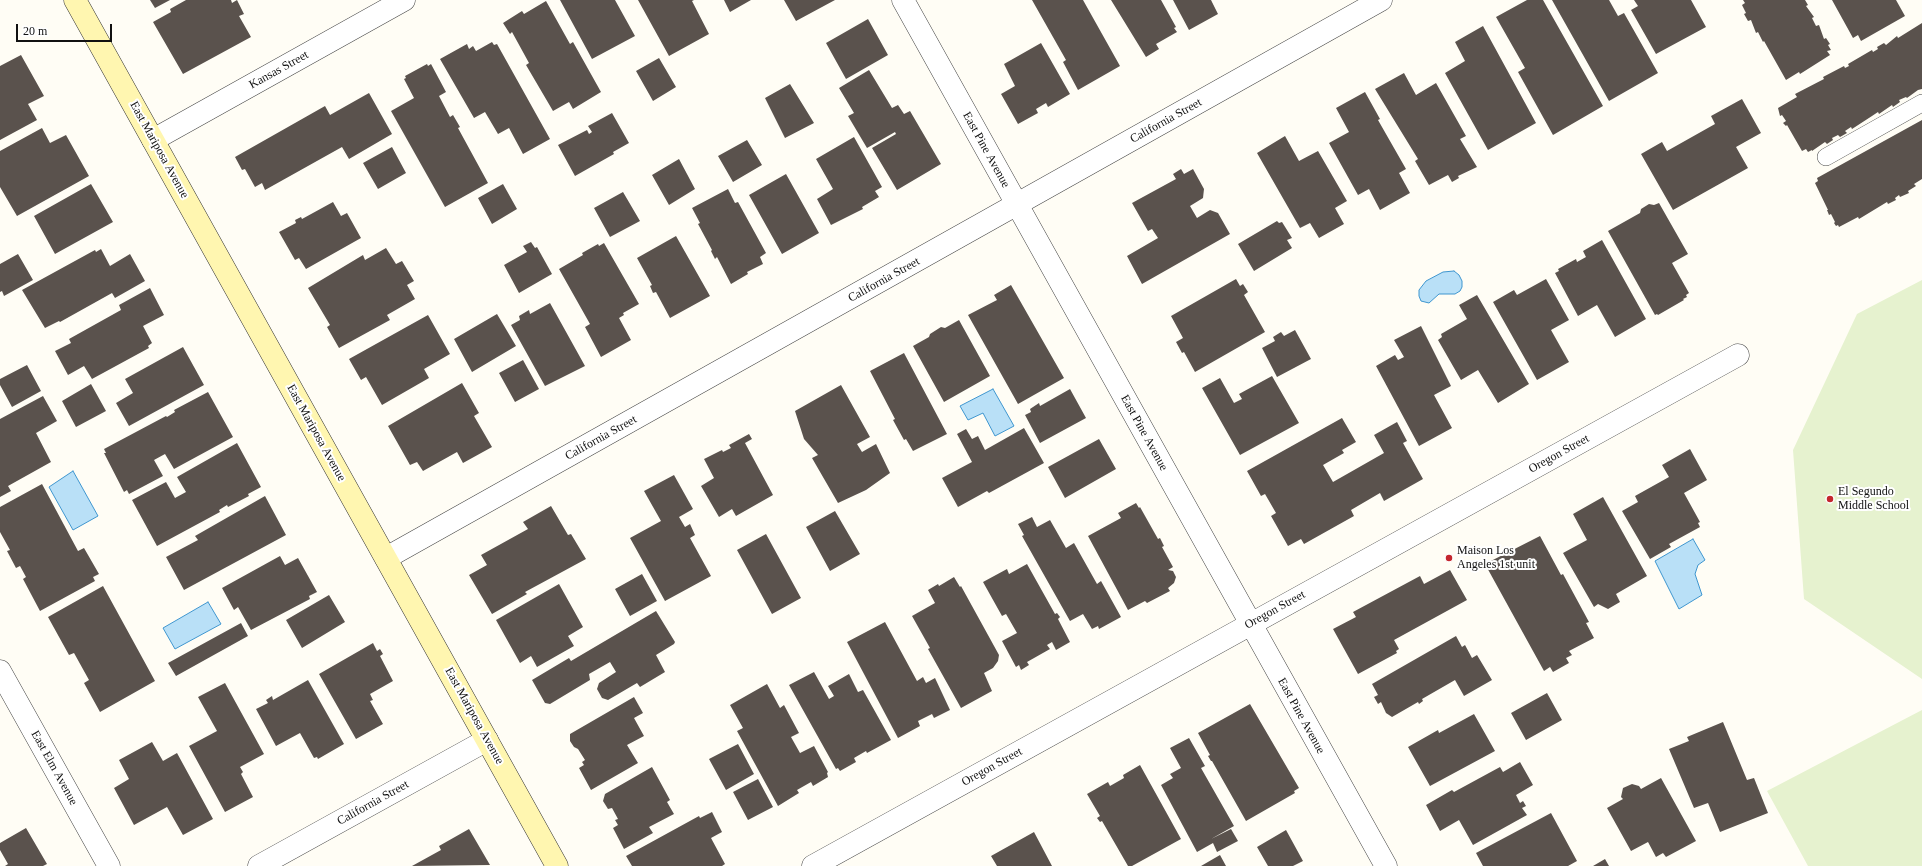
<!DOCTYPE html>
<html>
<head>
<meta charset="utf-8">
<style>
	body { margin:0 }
	#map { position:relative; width:1922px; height:866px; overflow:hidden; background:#fffdf5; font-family:"Times New Roman",serif }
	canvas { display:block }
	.scale { position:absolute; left:16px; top:24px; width:96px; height:18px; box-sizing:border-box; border:2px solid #111; border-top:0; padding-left:5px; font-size:12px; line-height:14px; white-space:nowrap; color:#111; -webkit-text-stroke:3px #fff; paint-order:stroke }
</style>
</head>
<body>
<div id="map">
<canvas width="1922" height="866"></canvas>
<div class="scale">20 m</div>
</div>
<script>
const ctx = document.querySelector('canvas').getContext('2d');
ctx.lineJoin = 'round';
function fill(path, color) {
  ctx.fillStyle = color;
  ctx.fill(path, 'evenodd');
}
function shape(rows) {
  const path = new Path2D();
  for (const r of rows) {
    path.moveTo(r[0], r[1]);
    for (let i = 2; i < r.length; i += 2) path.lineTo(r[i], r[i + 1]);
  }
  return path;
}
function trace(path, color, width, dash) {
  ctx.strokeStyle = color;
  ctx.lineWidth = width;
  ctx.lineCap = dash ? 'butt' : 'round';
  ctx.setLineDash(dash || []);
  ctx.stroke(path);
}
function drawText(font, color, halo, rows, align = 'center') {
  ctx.font = font + ' "Times New Roman",serif';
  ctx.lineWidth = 4;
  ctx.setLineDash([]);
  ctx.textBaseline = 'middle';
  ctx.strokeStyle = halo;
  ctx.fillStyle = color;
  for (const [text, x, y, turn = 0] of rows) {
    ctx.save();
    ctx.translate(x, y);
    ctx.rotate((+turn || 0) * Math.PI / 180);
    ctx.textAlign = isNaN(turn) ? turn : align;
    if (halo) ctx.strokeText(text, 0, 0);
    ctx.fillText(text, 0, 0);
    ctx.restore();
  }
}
fill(shape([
	[1922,280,1922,679,1804,599,1793,450,1857,314],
	[1922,710,1922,866,1808,866,1767,791]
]), '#e6f2cf');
const water = shape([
	[1454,271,1459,275,1462,281,1462,287,1460,291,1455,294,1439,294,1429,303,1421,301,1419,296,1419,290,1426,281,1443,272,1454,271],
	[993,389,1014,426,995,436,983,413,968,420,960,406,993,389],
	[73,471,98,516,73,530,49,487,73,471],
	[1693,539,1705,560,1698,565,1695,574,1702,595,1679,609,1655,561,1693,539],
	[208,602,221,624,175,649,163,628,208,602]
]);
fill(water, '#b9e0f7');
trace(water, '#3f96cf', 1);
fill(shape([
	[150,0,170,0,155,8],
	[186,0,231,0,232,3,237,0,244,14,239,16,251,37,183,74,153,22,171,12,170,9],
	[560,0,615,0,635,36,592,59],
	[638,0,694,0,692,1,709,34,669,56],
	[724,0,751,0,730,12],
	[784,0,835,0,796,21],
	[1032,0,1083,0,1120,66,1078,90,1063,62,1066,60],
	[1111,0,1161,0,1176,27,1174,28,1177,32,1156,44,1159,49,1146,57],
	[1173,0,1211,0,1218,14,1189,30],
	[1527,0,1543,0,1603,106,1553,135,1518,72,1525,68,1496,17],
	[1552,0,1609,0,1618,16,1624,13,1658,73,1609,101],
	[1634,0,1691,0,1706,27,1656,54,1631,10,1638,6],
	[1743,0,1805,0,1808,5,1806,6,1814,17,1812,18,1816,26,1819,25,1824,39,1826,38,1830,44,1828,45,1831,50,1827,51,1830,55,1800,74,1799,72,1786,80,1764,41,1763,42,1758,32,1756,33,1751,20,1748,21,1744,14,1746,13,1742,5,1745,3],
	[1832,0,1896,0,1905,16,1861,41,1858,35,1853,38],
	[546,1,570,44,573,42,601,92,573,109,569,102,553,111,526,65,529,63,512,32,510,34,503,23,522,11,524,14],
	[868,19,888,55,846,79,826,43],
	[1922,23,1922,89,1918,90,1907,98,1906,97,1899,100,1900,102,1893,107,1892,105,1879,114,1878,112,1872,116,1852,129,1851,127,1845,131,1847,133,1840,137,1838,135,1832,138,1833,140,1827,144,1825,142,1812,151,1812,150,1808,152,1806,149,1802,151,1787,125,1786,126,1783,123,1786,121,1782,115,1780,116,1778,108,1797,97,1795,94,1824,79,1823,77,1844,66,1845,68,1849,66,1848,64,1872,50,1873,52,1878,49,1877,47,1884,43,1886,45,1897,36,1898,38],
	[1483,26,1536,123,1488,150,1445,73,1465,61,1455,42],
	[492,42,494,45,497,44,550,139,523,154,509,128,498,134,485,112,474,118,440,59,467,44,469,49,473,46,476,51],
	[1041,43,1070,94,1048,107,1046,103,1036,109,1038,113,1018,124,1001,94,1015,86,1004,64],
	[21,55,44,96,28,104,37,120,0,140,0,66],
	[659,58,676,87,653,101,636,71],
	[427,64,428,66,431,64,446,92,439,96,450,117,453,115,460,127,458,128,488,183,445,207,391,111,414,98,404,79,406,78,405,76],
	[869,70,892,108,898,105,904,114,910,111,941,164,897,190,872,148,896,134,895,132,867,148,848,116,854,113,839,88],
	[1404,73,1416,95,1436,83,1466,136,1460,139,1477,167,1458,176,1459,178,1452,182,1448,175,1429,185,1415,161,1418,159,1375,89],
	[790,84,814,123,785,138,765,98],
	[1365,92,1380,119,1378,120,1406,169,1399,173,1410,193,1380,210,1369,189,1358,195,1329,143,1349,132,1336,108],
	[369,93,392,134,349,159,342,147,265,190,262,183,255,187,245,169,242,170,235,157,325,106,330,115],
	[1742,99,1761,133,1736,147,1748,168,1673,210,1641,154,1662,142,1667,151,1715,124,1711,116],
	[612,113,629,143,613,152,614,154,575,176,558,145,587,130,589,134,592,132,588,126],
	[1922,120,1922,179,1914,184,1916,186,1908,191,1909,193,1900,197,1899,195,1895,198,1896,200,1888,204,1887,202,1859,219,1858,217,1839,227,1838,225,1836,226,1834,223,1835,222,1831,214,1829,215,1827,210,1828,210,1815,183,1818,181,1817,178],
	[42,128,50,143,66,135,89,176,17,216,0,187,0,151],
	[1285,136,1299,161,1318,151,1347,201,1335,208,1344,224,1319,238,1310,223,1300,228,1257,153],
	[854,137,882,187,875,191,879,197,862,207,863,209,831,225,817,199,833,189,816,159],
	[747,140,762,165,733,182,718,156],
	[392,147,406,173,378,189,363,163],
	[679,159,695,189,669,205,652,175],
	[1181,169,1184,174,1193,169,1204,189,1203,198,1190,206,1197,218,1210,210,1218,213,1230,234,1142,284,1127,256,1158,238,1152,229,1148,231,1132,203,1176,179,1173,174],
	[786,174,819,233,782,254,749,195],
	[91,184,113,222,55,254,34,216],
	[503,184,517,209,492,224,478,198],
	[728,189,735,203,738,202,766,253,760,257,763,264,747,272,748,274,731,284,717,257,715,259,711,251,712,250,698,224,700,223,692,208],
	[623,192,640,221,610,237,594,208],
	[333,202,341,216,347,213,361,238,306,269,299,258,295,260,279,232,296,223,295,220,301,217,302,219],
	[1659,203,1688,254,1672,263,1689,293,1686,295,1687,297,1683,299,1684,300,1658,315,1657,314,1655,315,1608,231,1640,213,1641,209,1649,204,1654,205],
	[1277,221,1279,223,1282,222,1292,238,1287,240,1292,248,1254,271,1238,244],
	[676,236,710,296,670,318,656,292,653,293,650,286,652,285,637,258],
	[1602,240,1646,319,1615,337,1597,305,1578,316,1555,273,1559,271,1558,269,1576,259,1577,262,1586,257,1583,251],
	[531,242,535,248,537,247,552,274,519,293,504,265,527,252,523,246],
	[604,243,639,304,623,313,624,315,619,318,631,340,601,357,585,327,590,324,559,269,583,255,582,253,598,244,599,246],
	[386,248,396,264,402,261,414,281,407,285,415,299,387,315,390,320,339,348,327,327,330,325,308,288,363,255,365,260],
	[101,249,110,266,130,254,145,281,115,298,112,293,60,322,59,321,45,328,22,290,95,250,96,252],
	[18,254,33,280,4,296,2,291,0,292,0,264],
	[1236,279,1240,286,1243,284,1248,292,1244,295,1265,332,1195,372,1184,352,1182,353,1176,342,1183,338,1171,316],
	[1546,279,1569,320,1551,330,1569,362,1537,380,1493,302,1514,290,1517,295],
	[1011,285,1064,378,1018,404,968,315,997,300,994,295],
	[150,288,164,315,143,326,152,343,148,346,149,348,92,379,84,366,68,375,55,351,71,343,69,339,121,310,119,305],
	[1477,295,1529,384,1498,403,1478,370,1461,380,1438,340,1442,337,1441,334,1467,319,1459,305],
	[550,303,585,366,545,386,511,325,520,320,519,316,529,310,530,314],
	[497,314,516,346,472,372,454,339],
	[428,315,450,354,424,369,429,378,382,405,366,377,361,380,349,359],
	[959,320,990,376,944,402,913,346,929,337,930,334,941,327,945,328],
	[1421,326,1451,386,1434,395,1452,428,1419,446,1376,366,1395,355,1398,360,1404,357,1394,340],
	[1295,330,1311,359,1277,377,1262,348,1275,341,1273,337,1281,332,1284,336],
	[183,347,204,385,129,426,116,403,133,393,125,379],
	[904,353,947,434,913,451,906,439,904,440,893,420,895,419,870,371],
	[523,360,539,389,515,402,499,373],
	[27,365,41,391,12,407,0,385,0,379],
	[1272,376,1299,423,1240,455,1202,388,1220,378,1234,403,1242,399,1239,394],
	[462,383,479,413,474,416,492,447,463,463,457,452,423,471,417,462,410,465,388,426],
	[91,384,106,411,76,427,62,401],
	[841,385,870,437,857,444,862,452,876,444,890,473,866,490,838,503,812,458,818,455,804,439,795,411],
	[1070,389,1086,418,1040,443,1025,415,1031,412,1030,409,1039,403,1040,406],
	[208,392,233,437,174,469,165,454,154,460,163,476,129,494,127,490,124,492,104,453,106,453,104,449,166,416,167,417,175,412,174,410],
	[43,396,57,421,36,433,51,462,8,486,11,491,0,497,0,419],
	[1342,418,1356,442,1342,450,1344,453,1323,465,1333,482,1384,453,1374,435,1397,422,1407,441,1403,443,1423,479,1384,501,1380,493,1351,510,1354,516,1304,544,1301,539,1288,546,1271,516,1276,513,1265,494,1261,496,1247,471],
	[1024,428,1044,463,989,493,987,491,958,507,942,478,972,462,957,434,966,429,972,439,978,436,985,450],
	[749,434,752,439,745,443,773,495,736,516,732,509,719,517,701,486,714,478,704,459,722,450,723,452,731,448,729,445],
	[1099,439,1116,469,1065,498,1048,467],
	[237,443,261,487,248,494,249,496,228,507,227,505,219,510,220,512,157,546,132,500,166,482,175,498,186,492,177,477],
	[1690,449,1707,480,1684,493,1700,522,1698,523,1700,527,1669,544,1671,547,1650,559,1622,511,1638,502,1635,496,1669,477,1662,465],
	[674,475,693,509,679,517,685,527,690,524,695,535,690,538,711,576,665,601,630,538,661,521,644,491],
	[42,484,78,551,84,548,99,574,93,577,95,581,40,611,23,579,26,577,20,566,16,568,7,551,10,550,0,532,0,507],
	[265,496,286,535,184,590,166,557,198,540,195,536],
	[1603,497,1647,576,1616,594,1620,602,1608,609,1598,604,1594,607,1563,553,1587,540,1573,514],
	[1136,503,1139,508,1140,507,1158,539,1160,538,1164,546,1162,547,1173,567,1168,570,1173,571,1176,577,1174,583,1168,588,1170,591,1147,603,1145,601,1128,610,1088,536,1121,518,1118,513],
	[551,506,568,535,571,534,586,559,525,592,527,594,492,614,469,575,487,565,481,555,528,529,523,522],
	[835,511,860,554,830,571,806,527],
	[1032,517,1037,527,1050,520,1066,548,1074,543,1097,584,1101,581,1121,617,1099,629,1098,626,1092,629,1083,614,1070,621,1022,536,1024,535,1018,524],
	[766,534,801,598,772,614,737,550],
	[1540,536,1561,575,1563,574,1589,622,1586,623,1594,638,1569,651,1572,655,1566,658,1569,663,1553,672,1550,667,1544,671,1485,564],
	[280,556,285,565,298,558,317,592,309,596,310,599,251,630,238,607,234,610,222,588],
	[1027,564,1055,614,1057,613,1060,617,1058,619,1070,642,1056,650,1052,642,1047,645,1050,649,1027,662,1029,665,1021,670,1019,665,1016,667,1002,641,1017,633,1006,614,1002,616,983,582,1007,569,1009,574],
	[1450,570,1467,600,1394,640,1399,649,1396,651,1397,653,1358,674,1333,629,1356,617,1353,612,1420,576,1424,584],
	[642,574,657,601,630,616,615,589],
	[954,577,960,587,961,586,999,655,998,661,993,668,984,673,992,691,961,708,928,649,930,648,912,616,935,603,928,590,938,584,939,586],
	[559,584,583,627,568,636,574,646,537,667,531,656,520,663,496,620],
	[103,586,155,681,100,712,84,683,89,680,74,653,69,655,48,617],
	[329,595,345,622,302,648,286,620],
	[656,611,675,642,674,644,656,655,665,672,640,687,637,683,608,700,602,698,597,689,599,683,616,672,610,662,589,674,590,680,550,704,545,703,532,680,569,658,571,661],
	[885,622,917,681,923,677,926,683,935,678,950,710,934,718,932,714,918,721,920,726,898,738,847,642],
	[241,623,248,636,176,676,168,663],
	[1456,636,1462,647,1465,645,1472,658,1477,655,1492,680,1464,696,1455,680,1422,699,1423,701,1419,704,1418,702,1392,717,1386,713,1381,702,1378,704,1374,697,1378,695,1372,684],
	[373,643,377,651,380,649,383,654,380,656,393,681,370,694,373,700,370,701,383,724,356,739,319,674],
	[814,672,829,699,834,696,828,686,849,674,858,692,863,690,891,740,867,753,866,751,854,758,856,762,840,771,838,768,836,769,789,685],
	[308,680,344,744,318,759,317,757,314,758,300,733,276,746,256,709,268,703,266,700,272,696,273,700],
	[225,683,264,754,240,767,243,772,241,774,253,797,225,812,189,746,217,731,198,697],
	[767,684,780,708,784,705,799,733,791,737,800,753,814,746,828,772,827,773,828,777,813,786,811,782,797,790,799,793,778,806,737,731,743,728,730,705],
	[1547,693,1562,720,1526,740,1511,713],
	[634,697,643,713,634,718,644,736,627,745,638,763,591,790,579,768,584,765,582,762,585,760,578,749,574,747,570,741,570,734],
	[1250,704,1299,788,1294,791,1295,793,1246,821,1212,761,1211,761,1208,756,1210,755,1198,733],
	[1474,714,1495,751,1430,786,1408,747,1438,730,1439,733],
	[1723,722,1747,780,1754,778,1768,813,1720,832,1708,803,1694,808,1669,749,1689,741,1687,737],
	[1189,738,1205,766,1201,768,1234,826,1211,839,1231,829,1238,841,1217,852,1213,843,1197,852,1161,785,1173,778,1170,774,1181,768,1170,748],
	[152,742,163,761,177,753,213,819,183,835,167,807,134,825,114,788,129,779,119,760],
	[738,744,754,774,726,790,709,759],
	[1520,762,1533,785,1516,795,1520,803,1523,801,1526,806,1522,808,1527,815,1473,845,1459,820,1440,831,1426,805,1452,790,1454,792,1500,767,1503,772],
	[1140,765,1181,839,1132,866,1128,866,1102,821,1100,822,1097,818,1100,816,1087,794,1108,782,1110,786,1124,778,1123,775],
	[652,767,670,800,667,802,674,814,649,827,653,833,624,849,613,828,618,825,615,820,618,819,612,808,608,809,603,801,605,794],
	[1661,778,1696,841,1666,857,1663,853,1656,857,1648,842,1631,851,1607,808,1623,799,1621,797,1623,788,1632,784,1639,786,1641,789],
	[758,779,773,807,748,820,733,792],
	[712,812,722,832,711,838,725,864,722,866,632,866,626,856,699,816,700,818],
	[1551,813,1577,861,1568,866,1483,866,1476,853],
	[26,828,47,864,43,866,5,866,8,864,0,850,0,843],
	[469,829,490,865,412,866,441,850,439,846],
	[1286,830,1303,861,1293,866,1268,866,1257,847],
	[1034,832,1052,866,997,866,991,856],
	[1220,855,1226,866,1201,866],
	[1605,859,1609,866,1593,866]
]), '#5a524d');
const lane = shape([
	[1826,157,1922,103]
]);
const street = shape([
	[903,0,1386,866],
	[153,140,404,0],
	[386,558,1381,0],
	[0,671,109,866],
	[259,866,487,740],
	[813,866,1738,355]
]);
const secondary = shape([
	[75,0,557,866]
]);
trace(lane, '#444', 18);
trace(street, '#444', 23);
trace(secondary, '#333', 23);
trace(lane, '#fff', 17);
trace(street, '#fff', 22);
trace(secondary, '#fff6b0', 22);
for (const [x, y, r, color] of [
	[1830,499,4,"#c4262e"],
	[1449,558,4,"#c4262e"]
]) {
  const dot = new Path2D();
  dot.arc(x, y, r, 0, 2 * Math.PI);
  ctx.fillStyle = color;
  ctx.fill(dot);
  trace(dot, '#fff', 1.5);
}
drawText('12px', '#111', '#fff', [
	["Kansas Street",279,70,-29],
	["California Street",1166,121,-29],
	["East Mariposa Avenue",159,150,61],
	["East Pine Avenue",986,150,61],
	["California Street",884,280,-29],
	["East Mariposa Avenue",316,433,61],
	["East Pine Avenue",1144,433,61],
	["California Street",601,438,-29],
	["Oregon Street",1559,454,-29],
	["Oregon Street",1275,610,-29],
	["East Mariposa Avenue",474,716,61],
	["East Pine Avenue",1301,716,61],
	["Oregon Street",992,767,-29],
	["East Elm Avenue",54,768,61],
	["California Street",373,803,-29]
]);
drawText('12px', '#111', '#fff', [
	["El Segundo",1838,492],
	["Middle School",1838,506],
	["Maison Los",1457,551],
	["Angeles 1st unit",1457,565]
], 'left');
</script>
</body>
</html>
